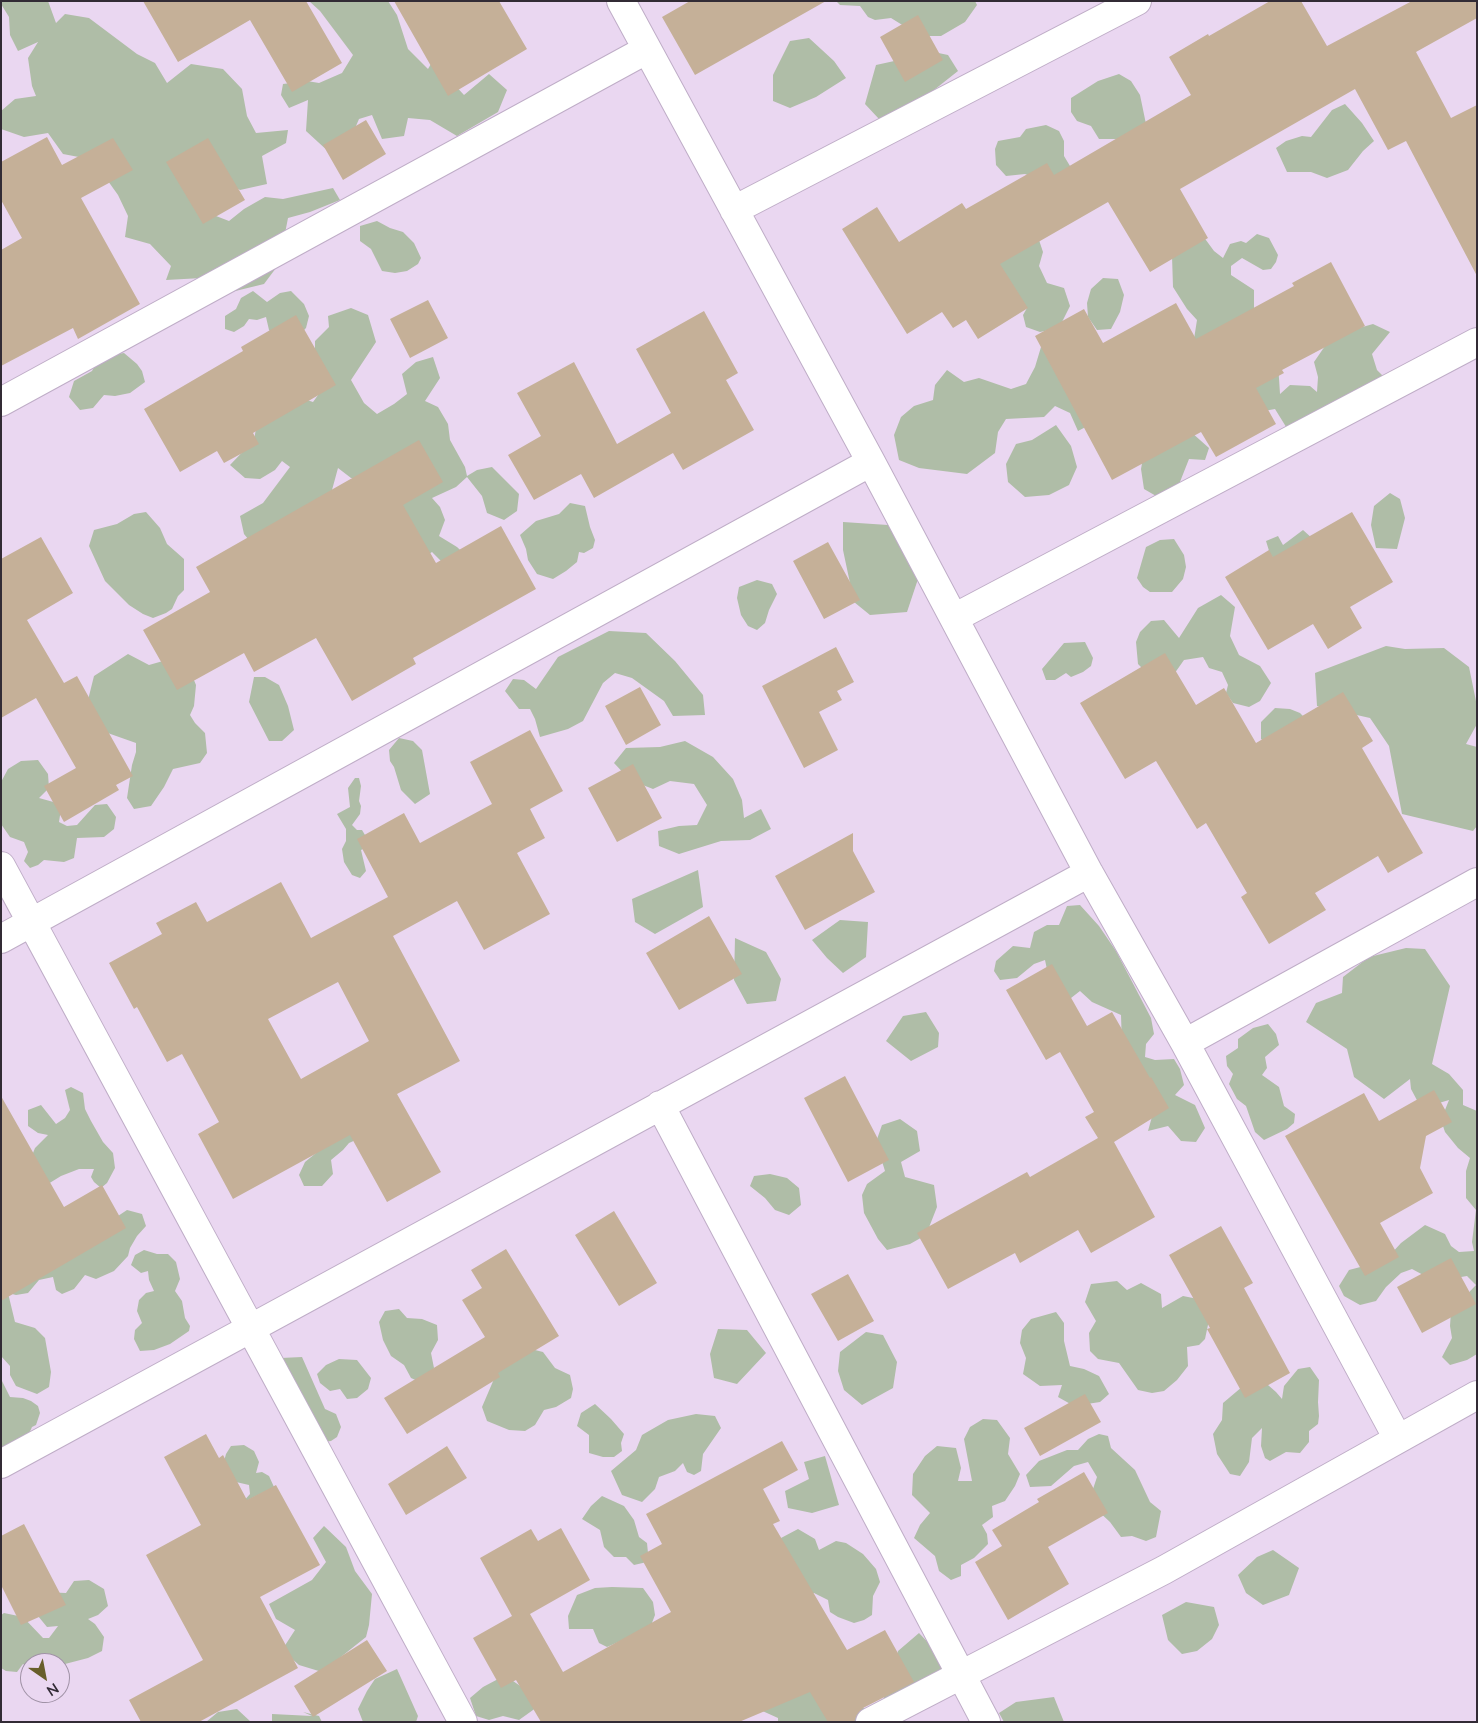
<!DOCTYPE html>
<html>
<head>
<meta charset="utf-8">
<style>
	body { margin:0 }
	#map { position:relative; width:1478px; height:1723px; overflow:hidden; background:#ead7f1; font-family:Lato,sans-serif }
	canvas { display:block }
	.frame { position:absolute; inset:0; border:2px solid #322b35; pointer-events:none }
	.north { position:absolute; left:20px; top:1653px; width:50px; height:50px; box-sizing:border-box; background:#ead7f1; border:1px solid #a092a6; border-radius:50%; rotate:147deg; font-size:14px; font-weight:700; line-height:20px; text-align:center; color:#322b35 }
	.north::after { content:''; display:block; margin:auto; width:18px; height:22px; background:#685e2b; clip-path:polygon(50% 0,100% 100%,50% 72%,0 100%) }
</style>
</head>
<body>
<div id="map">
<canvas width="1478" height="1723"></canvas>
<div class="frame"></div>
<div class="north">N</div>
</div>
<script>
const ctx = document.querySelector('canvas').getContext('2d');
ctx.lineJoin = 'round';
function fill(path, color) {
  ctx.fillStyle = color;
  ctx.fill(path, 'evenodd');
}
function shape(rows) {
  const path = new Path2D();
  for (const r of rows) {
    path.moveTo(r[0], r[1]);
    for (let i = 2; i < r.length; i += 2) path.lineTo(r[i], r[i + 1]);
  }
  return path;
}
function trace(path, color, width, dash) {
  ctx.strokeStyle = color;
  ctx.lineWidth = width;
  ctx.lineCap = dash ? 'butt' : 'round';
  ctx.setLineDash(dash || []);
  ctx.stroke(path);
}
fill(shape([
	[1,1,48,1,56,23,65,14,89,18,137,54,155,63,167,83,191,64,223,69,242,89,247,116,256,133,288,130,286,143,262,156,267,184,240,190,222,180,216,216,229,221,244,209,265,197,283,199,333,188,340,200,310,212,288,218,279,264,264,284,223,294,202,278,166,280,171,266,150,244,125,237,128,216,118,195,103,174,84,158,63,154,48,133,24,137,1,129,1,111,15,99,36,96,32,86,28,58,38,42,18,51,10,35,9,17,1,4],
	[309,1,388,1,397,15,408,49,428,69,438,52,451,81,464,95,489,74,507,90,498,112,457,136,430,120,408,118,404,136,382,139,372,115,359,119,347,147,330,153,306,131,308,100,289,108,281,95,283,84,307,81,319,83,342,73,353,55,320,11],
	[836,1,975,1,977,5,965,22,941,36,920,36,891,18,875,20,868,17,860,6,840,5],
	[809,38,834,61,846,78,816,97,790,108,773,101,773,75,790,41],
	[929,51,948,55,958,71,910,109,879,119,865,104,876,65,908,58],
	[1119,74,1131,81,1140,95,1146,124,1120,139,1099,139,1091,126,1077,121,1071,112,1071,98,1098,81],
	[1345,104,1362,123,1374,141,1363,151,1348,170,1327,178,1311,172,1287,172,1276,148,1286,141,1302,136,1311,137,1332,110],
	[1046,125,1059,131,1064,141,1064,156,1070,166,1071,175,1038,179,1025,174,1006,176,996,165,995,149,998,141,1020,137,1026,129],
	[1008,203,1039,240,1043,252,1039,266,1047,283,1064,288,1070,306,1059,328,1040,332,1026,327,1023,315,1027,308,998,278],
	[377,221,390,228,403,232,414,243,421,258,418,264,407,271,395,273,382,271,371,249,360,241,360,226],
	[1257,234,1269,238,1278,255,1276,262,1271,269,1263,270,1242,258,1231,266,1231,275,1254,290,1254,313,1278,363,1280,394,1290,385,1310,386,1317,392,1318,377,1314,362,1325,346,1345,332,1373,324,1390,332,1372,354,1377,370,1386,379,1288,430,1275,409,1264,411,1218,343,1194,339,1197,320,1187,309,1173,287,1172,256,1203,236,1214,251,1223,258,1230,244,1241,241,1246,243],
	[1103,278,1118,279,1124,295,1120,312,1111,329,1097,330,1088,317,1087,303,1091,289],
	[253,291,267,302,280,293,291,291,304,304,309,316,306,328,296,338,275,337,269,330,266,317,257,320,249,319,244,326,234,332,225,329,225,316,236,309,241,298],
	[351,308,368,315,376,342,351,380,364,403,377,414,394,404,407,394,402,374,416,362,433,357,440,378,425,401,438,407,448,424,450,440,465,467,467,476,477,470,492,467,519,494,517,511,504,520,487,513,482,496,467,477,456,487,432,498,440,507,445,520,439,536,457,547,480,569,446,566,432,552,423,558,374,478,351,478,338,468,332,490,253,545,244,534,240,516,263,503,290,467,282,461,275,470,260,479,245,478,230,465,254,440,257,423,292,395,313,402,331,377,315,359,315,341,329,327,328,316],
	[1041,347,1058,352,1097,421,1078,431,1070,413,1055,406,1044,417,1006,419,998,432,995,453,967,474,919,468,899,460,894,435,901,417,914,406,933,400,935,385,947,370,964,382,979,378,1011,389,1026,384,1035,367],
	[124,353,137,364,142,371,145,382,130,393,115,396,104,395,93,408,80,410,69,397,74,381,92,371,99,357],
	[1056,425,1071,446,1077,467,1069,485,1049,495,1025,497,1008,482,1006,464,1016,444,1032,440],
	[1191,432,1209,448,1205,460,1189,459,1176,492,1163,500,1144,489,1141,469,1145,447],
	[1390,493,1400,499,1405,518,1397,549,1376,548,1371,525,1374,506],
	[570,503,585,506,590,527,595,540,593,548,584,553,579,552,577,562,566,571,553,579,537,574,528,560,526,549,520,535,536,521,559,514],
	[146,512,160,528,167,544,184,559,184,590,178,596,172,609,166,613,153,618,143,614,129,605,105,581,89,546,94,530,117,524,134,514],
	[843,522,888,525,919,576,907,612,870,615,854,602,843,550],
	[1303,530,1313,539,1304,597,1270,554,1266,541,1278,536,1283,545],
	[1174,539,1184,555,1186,567,1183,579,1172,592,1150,592,1143,587,1137,578,1146,547,1160,540],
	[757,580,772,584,777,594,769,610,765,623,757,630,748,626,741,615,737,598,739,587],
	[1221,595,1235,607,1230,636,1239,655,1260,666,1271,683,1260,701,1249,707,1233,703,1226,693,1228,685,1222,672,1209,668,1203,657,1184,660,1172,677,1149,675,1138,664,1136,642,1140,632,1151,621,1164,620,1179,638,1198,608],
	[609,631,646,633,675,661,703,695,705,715,673,716,664,701,632,678,615,673,603,683,583,721,568,729,540,737,535,719,530,709,519,709,505,691,513,679,524,680,536,689,558,657],
	[1085,642,1093,658,1091,666,1083,672,1071,677,1066,673,1055,680,1046,680,1042,669,1064,643],
	[1386,646,1405,649,1444,648,1469,667,1477,706,1477,724,1466,744,1477,747,1477,826,1473,831,1402,814,1389,746,1370,718,1317,706,1315,673],
	[128,654,149,665,163,661,189,668,196,685,194,706,190,715,195,723,205,733,207,753,200,763,173,769,164,787,151,806,134,809,127,798,132,765,136,752,136,743,102,731,86,719,89,696,94,676],
	[254,677,265,677,279,685,288,706,294,730,282,741,269,741,249,702],
	[1275,708,1290,709,1300,713,1309,722,1269,745,1261,739,1261,722],
	[399,738,413,741,422,750,430,794,415,804,401,790,394,767,390,761,389,750],
	[685,741,713,757,733,779,742,800,744,818,761,809,771,829,750,840,721,841,679,854,659,846,658,831,679,826,697,825,707,805,694,784,670,781,653,789,630,780,614,763,626,748,660,747],
	[38,760,48,774,49,788,39,798,57,803,61,809,59,822,67,826,77,825,95,805,107,804,116,817,114,829,104,837,77,838,74,858,64,862,44,860,38,865,30,868,24,861,28,852,24,842,10,837,1,824,1,782,8,769,21,761],
	[355,778,359,778,361,786,359,801,361,806,360,814,352,825,357,830,362,830,371,845,361,850,366,871,360,878,352,875,344,862,342,849,346,841,346,829,337,814,350,807,348,788],
	[698,870,703,907,655,934,635,922,632,899],
	[1080,905,1099,926,1116,951,1151,1018,1154,1034,1146,1044,1145,1057,1155,1060,1174,1059,1180,1069,1184,1085,1175,1095,1195,1105,1205,1128,1196,1142,1181,1141,1168,1126,1148,1131,1153,1113,1122,1046,1121,1015,1092,1002,1080,991,1062,1005,1049,979,1045,960,1034,964,1017,978,1000,980,994,971,996,961,1013,946,1030,948,1034,932,1047,925,1059,925,1067,906],
	[840,920,868,922,866,957,843,973,827,958,812,940],
	[735,938,766,952,781,979,776,1001,747,1004,734,980],
	[1406,948,1425,949,1450,986,1432,1064,1449,1074,1463,1090,1463,1105,1477,1111,1477,1354,1467,1360,1450,1365,1442,1357,1452,1338,1450,1326,1451,1311,1476,1285,1467,1276,1449,1279,1427,1277,1412,1269,1401,1273,1386,1287,1376,1301,1360,1305,1344,1296,1339,1286,1349,1270,1368,1265,1390,1255,1401,1243,1425,1225,1445,1234,1451,1246,1459,1252,1474,1251,1472,1242,1476,1210,1466,1198,1466,1171,1470,1158,1458,1148,1445,1132,1441,1120,1449,1100,1429,1106,1419,1104,1411,1089,1410,1079,1384,1099,1354,1077,1347,1049,1306,1022,1316,1003,1342,993,1343,977,1369,957],
	[926,1012,939,1033,938,1047,911,1061,886,1041,903,1016],
	[1268,1024,1276,1034,1279,1045,1265,1057,1267,1068,1262,1075,1279,1087,1284,1106,1295,1114,1294,1123,1287,1129,1264,1140,1255,1132,1246,1106,1237,1099,1229,1084,1233,1074,1227,1066,1226,1056,1238,1048,1238,1039,1253,1028],
	[71,1087,83,1093,85,1109,91,1121,103,1142,113,1153,115,1168,107,1183,101,1188,94,1182,91,1177,94,1169,79,1169,61,1176,48,1184,29,1163,35,1148,48,1135,38,1133,28,1126,28,1110,41,1105,56,1124,65,1118,70,1110,65,1090],
	[291,1095,358,1139,349,1143,343,1150,331,1160,333,1174,322,1186,304,1186,299,1175,305,1162,316,1153],
	[900,1119,917,1131,920,1151,901,1162,905,1177,934,1185,937,1207,926,1235,910,1244,887,1250,878,1239,864,1213,862,1195,867,1184,885,1171,876,1142,882,1125],
	[770,1174,787,1178,799,1188,801,1205,789,1215,775,1210,765,1198,750,1186,754,1176],
	[127,1210,142,1214,146,1226,137,1236,130,1248,128,1256,114,1271,96,1279,85,1275,74,1289,62,1294,56,1290,53,1277,39,1280,28,1293,16,1295,8,1293,15,1322,35,1328,45,1338,51,1372,49,1387,37,1394,16,1386,10,1375,10,1366,1,1356,1,1256,115,1218],
	[144,1250,157,1254,168,1254,176,1262,180,1279,175,1291,182,1301,185,1318,190,1326,189,1331,170,1344,154,1350,140,1351,134,1339,135,1330,142,1323,137,1311,139,1300,146,1293,154,1291,149,1280,148,1271,141,1273,131,1265,135,1255],
	[1117,1281,1127,1290,1141,1283,1161,1294,1162,1308,1183,1296,1203,1300,1209,1320,1205,1339,1199,1345,1187,1347,1188,1366,1177,1380,1164,1391,1152,1393,1138,1390,1119,1363,1098,1359,1090,1351,1089,1333,1096,1321,1085,1302,1091,1284],
	[399,1309,407,1318,422,1319,437,1325,438,1340,431,1353,434,1368,420,1382,411,1378,404,1365,391,1356,383,1340,379,1322,385,1311],
	[1056,1312,1064,1323,1064,1341,1070,1366,1084,1369,1099,1376,1109,1394,1100,1402,1074,1406,1058,1397,1062,1385,1040,1386,1023,1374,1026,1358,1020,1343,1022,1330,1031,1319],
	[718,1329,747,1330,766,1353,737,1384,714,1378,710,1354],
	[866,1332,883,1335,897,1362,893,1388,862,1405,844,1390,838,1371,840,1352],
	[523,1347,543,1352,555,1368,570,1375,573,1389,571,1398,556,1407,544,1410,535,1425,525,1431,509,1430,487,1421,482,1407,500,1365],
	[302,1357,325,1409,336,1414,341,1427,337,1437,331,1441,323,1442,293,1389,294,1379,282,1371,281,1358],
	[339,1359,357,1360,371,1378,368,1389,357,1398,347,1399,340,1389,330,1391,320,1383,317,1374,326,1365],
	[1310,1367,1319,1380,1318,1402,1319,1416,1318,1424,1309,1431,1309,1442,1300,1453,1286,1452,1270,1461,1265,1458,1261,1446,1262,1428,1252,1438,1249,1462,1240,1476,1230,1474,1217,1454,1213,1434,1222,1420,1223,1403,1249,1381,1268,1385,1276,1392,1282,1399,1284,1386,1298,1369],
	[1,1379,10,1397,23,1398,31,1401,38,1406,40,1413,36,1425,32,1427,27,1438,3,1450,1,1448],
	[595,1404,611,1419,624,1434,621,1443,622,1451,614,1457,603,1457,589,1453,589,1435,577,1426,581,1413],
	[696,1414,715,1416,721,1428,703,1454,701,1471,694,1475,687,1472,683,1463,675,1471,659,1477,655,1489,642,1502,622,1495,611,1471,636,1450,642,1435,668,1420],
	[983,1419,997,1420,1010,1438,1008,1454,1020,1474,1015,1486,1005,1501,992,1506,993,1517,982,1525,987,1534,988,1544,974,1558,961,1565,961,1576,951,1580,939,1571,935,1556,914,1538,920,1525,930,1513,912,1495,913,1474,925,1456,937,1446,956,1448,961,1468,958,1481,972,1481,964,1439,970,1427],
	[1099,1434,1108,1436,1111,1448,1135,1470,1150,1502,1161,1511,1156,1537,1146,1541,1132,1536,1121,1537,1110,1522,1096,1509,1091,1495,1097,1477,1088,1462,1074,1466,1051,1486,1030,1487,1026,1475,1039,1461,1067,1450,1078,1450,1088,1439],
	[244,1445,254,1451,259,1462,256,1473,262,1472,269,1476,274,1487,242,1503,250,1494,249,1485,236,1482,223,1465,226,1454,231,1446],
	[825,1456,839,1505,812,1513,788,1508,785,1491,809,1479,804,1462],
	[602,1496,624,1506,634,1520,639,1537,647,1543,648,1553,647,1562,634,1565,626,1557,614,1557,604,1547,600,1530,582,1519,591,1506],
	[324,1526,346,1547,355,1571,372,1594,369,1625,366,1637,322,1672,299,1665,282,1650,295,1630,276,1619,269,1604,312,1580,326,1562,313,1538],
	[798,1529,815,1539,819,1550,836,1541,846,1543,863,1554,876,1569,880,1582,873,1596,872,1615,864,1620,854,1623,838,1617,830,1612,828,1600,814,1593,789,1603,781,1538],
	[1273,1550,1299,1568,1289,1595,1263,1605,1246,1593,1238,1575,1257,1557],
	[89,1580,104,1589,108,1606,98,1615,88,1619,95,1624,104,1637,102,1651,88,1658,65,1664,60,1661,58,1663,30,1663,30,1668,23,1664,17,1672,6,1671,1,1668,1,1615,4,1613,23,1617,43,1638,49,1638,58,1626,47,1627,38,1616,42,1592,66,1593,74,1581],
	[612,1587,643,1588,653,1602,655,1615,650,1628,607,1647,599,1643,593,1629,569,1629,568,1616,577,1595,595,1588],
	[1186,1602,1214,1607,1219,1625,1212,1639,1197,1651,1182,1654,1168,1640,1162,1615],
	[919,1633,938,1653,945,1678,885,1705,882,1685,894,1667,898,1651],
	[767,1645,858,1699,868,1715,864,1722,778,1722,778,1718,758,1709],
	[397,1669,418,1716,416,1722,363,1722,358,1709,367,1691,375,1679],
	[500,1678,513,1681,542,1701,533,1710,519,1720,503,1716,489,1720,476,1716,470,1698,483,1687],
	[1054,1697,1064,1722,1004,1722,999,1713,1016,1702],
	[237,1709,251,1722,206,1722,218,1712],
	[303,1712,319,1716,322,1722,272,1722,272,1714,312,1716]
]), '#afbda7');
fill(shape([
	[143,1,306,1,342,63,292,92,250,20,178,62],
	[394,1,499,1,527,49,448,96],
	[690,1,826,1,695,75,662,17],
	[1270,1,1301,1,1327,46,1412,1,1477,1,1477,18,1416,52,1451,118,1477,105,1477,276,1406,141,1388,150,1355,89,1180,189,1208,238,1150,272,1108,202,1000,264,1028,308,978,339,966,320,953,328,942,312,907,334,842,229,877,207,899,242,962,203,966,209,1047,163,1054,175,1191,95,1169,57,1208,34,1209,36],
	[918,15,943,60,905,82,880,37],
	[366,120,386,154,343,180,323,145],
	[47,137,62,165,113,138,133,170,81,198,140,304,78,339,73,328,1,366,1,250,22,238,1,200,1,162],
	[208,138,245,200,203,224,166,162],
	[1331,262,1365,326,1282,370,1284,373,1256,388,1276,424,1216,457,1201,432,1112,480,1035,336,1084,309,1103,343,1176,303,1196,339,1294,286,1292,283],
	[428,300,448,338,410,358,390,319],
	[704,311,738,373,726,380,754,430,683,470,673,453,594,498,581,474,534,500,508,455,541,436,517,393,574,362,617,444,671,413,636,349],
	[296,315,336,385,253,433,259,444,224,463,217,451,180,472,144,409,243,351,241,347],
	[419,440,443,482,403,505,436,563,501,526,536,589,413,658,416,664,352,701,316,638,254,672,244,653,177,690,143,630,210,592,196,567],
	[1352,512,1393,582,1350,607,1362,628,1328,649,1313,624,1268,650,1225,577,1269,550,1273,557],
	[41,537,73,593,27,620,64,683,77,676,133,776,116,785,119,790,64,822,44,786,76,768,36,698,1,718,1,559],
	[828,542,860,600,824,619,793,561],
	[836,647,854,682,837,691,842,700,819,712,838,750,804,768,762,686],
	[1165,653,1196,705,1224,688,1256,743,1343,692,1373,741,1362,748,1423,853,1388,873,1378,856,1315,893,1326,910,1269,944,1241,897,1247,893,1206,823,1197,829,1156,761,1125,779,1080,703],
	[640,687,661,725,626,745,605,706],
	[530,730,563,791,530,809,545,838,517,853,550,914,484,950,457,901,393,936,460,1061,397,1094,441,1172,387,1202,350,1135,233,1199,198,1134,219,1122,182,1054,167,1062,137,1007,134,1009,109,963,162,934,156,923,196,902,207,922,281,882,311,938,388,897,357,839,404,813,420,843,492,804,470,762],
	[338,982,369,1041,301,1079,268,1019],
	[633,764,662,818,617,842,588,788],
	[853,833,853,851,875,892,805,930,775,876],
	[709,916,742,974,679,1010,646,953],
	[1052,964,1087,1026,1112,1012,1150,1078,1151,1077,1169,1108,1114,1142,1155,1217,1091,1253,1078,1230,1020,1263,1015,1253,948,1289,917,1233,1027,1172,1030,1177,1098,1138,1085,1117,1094,1112,1060,1052,1046,1060,1006,990],
	[845,1076,889,1160,848,1182,804,1098],
	[1434,1090,1452,1122,1426,1136,1420,1168,1433,1193,1380,1223,1399,1257,1365,1276,1285,1136,1364,1093,1379,1121],
	[1,1096,64,1207,102,1185,126,1228,1,1301],
	[614,1211,657,1283,619,1306,575,1235],
	[1221,1226,1253,1283,1244,1288,1290,1373,1245,1398,1207,1329,1210,1328,1169,1255],
	[506,1249,559,1336,498,1373,500,1377,407,1434,384,1398,485,1337,462,1300,482,1288,471,1270],
	[1451,1258,1476,1304,1422,1333,1397,1287],
	[848,1274,874,1321,838,1341,811,1294],
	[1085,1394,1101,1422,1040,1456,1024,1428],
	[206,1434,219,1458,223,1455,247,1500,276,1485,320,1565,260,1597,298,1668,199,1722,141,1722,129,1700,203,1660,146,1555,201,1525,164,1457],
	[782,1441,798,1470,763,1489,780,1521,773,1524,847,1650,885,1630,914,1682,863,1708,857,1714,854,1722,828,1722,810,1692,739,1722,541,1722,516,1680,501,1688,473,1638,512,1616,480,1558,531,1529,538,1541,561,1528,590,1580,530,1614,563,1672,671,1612,640,1556,662,1544,646,1514],
	[447,1446,467,1478,406,1515,388,1484],
	[1084,1472,1108,1513,1048,1547,1069,1584,1008,1620,975,1562,1002,1546,992,1530,1039,1502,1037,1499],
	[24,1524,66,1605,21,1625,1,1585,1,1536],
	[367,1640,387,1671,313,1717,294,1686]
]), '#c5b098');
const minor = shape([
	[621,1,871,462,1089,873,1185,1043,1398,1439],
	[734,210,1137,1],
	[1,402,646,50],
	[954,618,1477,342],
	[1,866,463,1722],
	[1,939,871,462],
	[1185,1043,1477,882],
	[660,1105,986,1722],
	[1,1464,1089,873],
	[870,1722,1164,1570,1477,1395]
]);
trace(minor, '#bfadc7', 30);
trace(minor, '#fff', 28);
</script>
</body>
</html>
